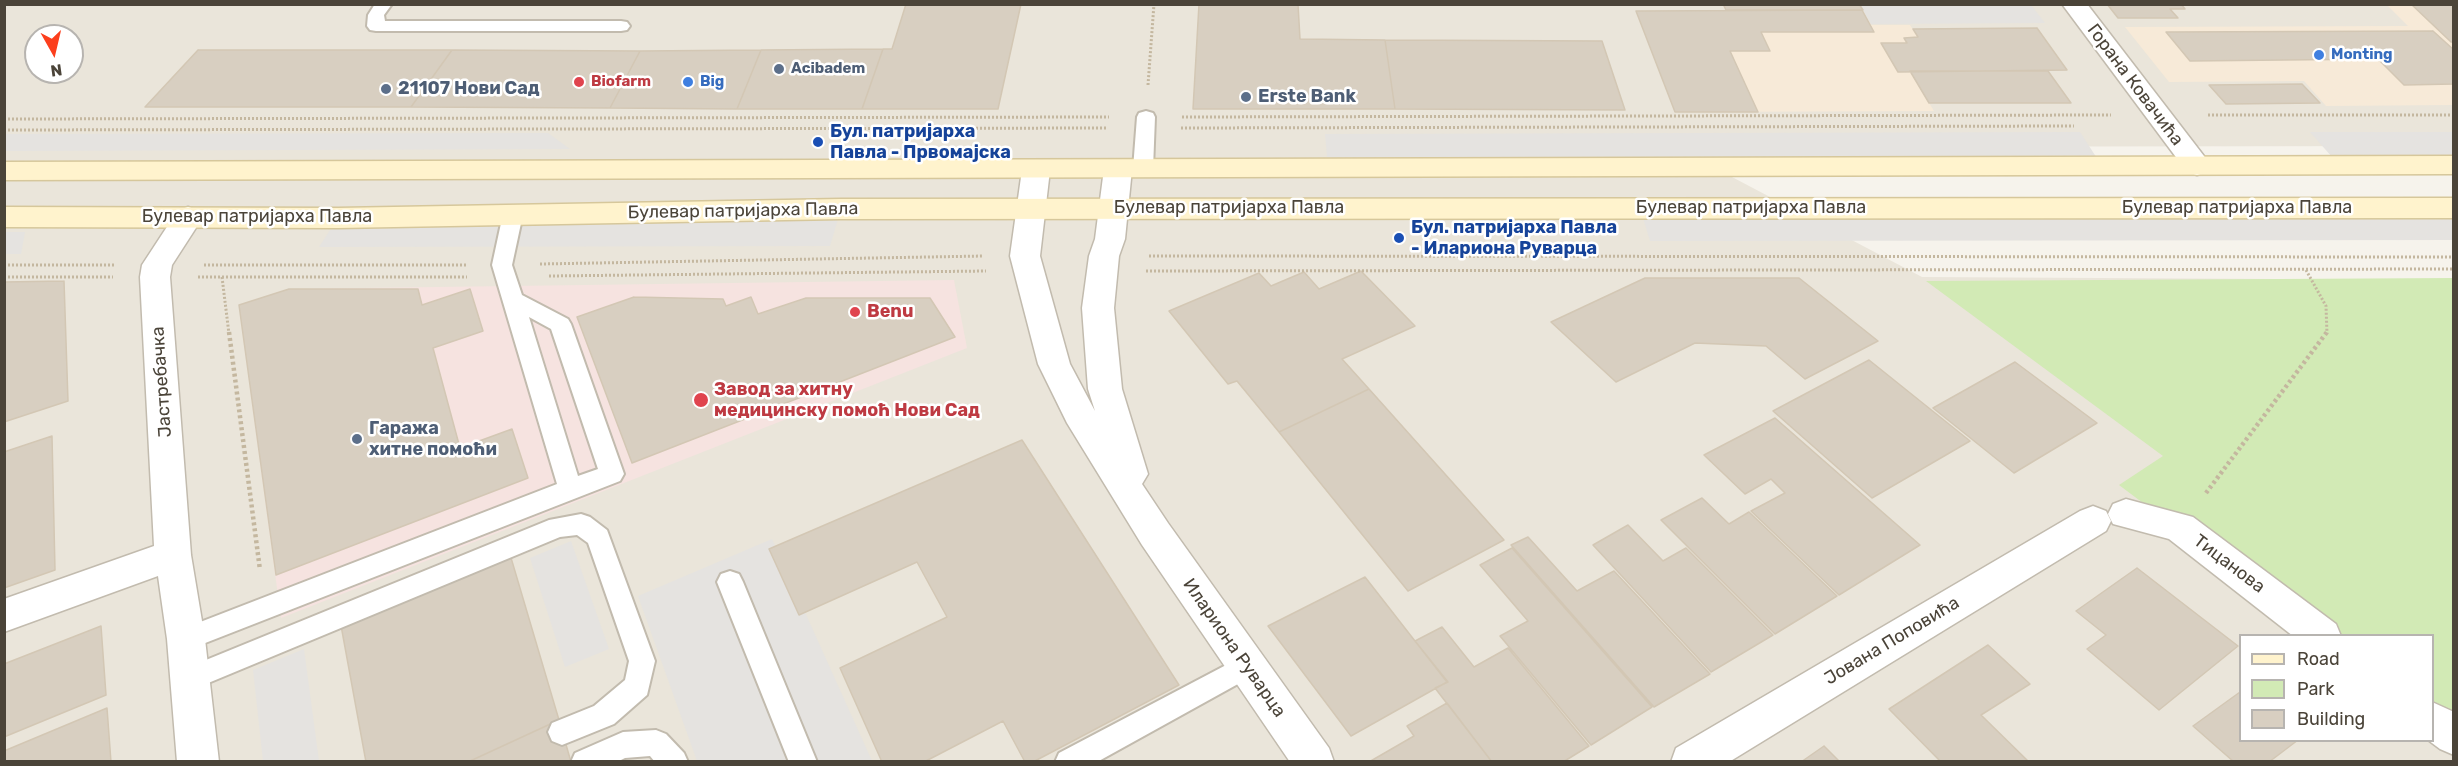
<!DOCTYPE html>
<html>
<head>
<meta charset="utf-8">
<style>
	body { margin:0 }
	#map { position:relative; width:2458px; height:766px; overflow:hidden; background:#f6f3ec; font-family:Rubik,sans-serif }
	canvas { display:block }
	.frame { position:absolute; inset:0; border:6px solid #4b4439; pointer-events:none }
	.legend { position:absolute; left:2239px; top:634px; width:195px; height:108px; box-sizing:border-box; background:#fff; border:2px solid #b7b4b0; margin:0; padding:8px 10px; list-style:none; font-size:18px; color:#4b4439 }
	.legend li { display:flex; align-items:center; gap:12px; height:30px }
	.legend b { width:30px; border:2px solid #b7b4b0 }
	.north { position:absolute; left:24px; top:24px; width:60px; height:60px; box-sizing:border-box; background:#fff; border:2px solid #b7b4b0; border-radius:50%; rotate:172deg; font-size:16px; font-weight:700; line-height:24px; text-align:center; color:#4b4439 }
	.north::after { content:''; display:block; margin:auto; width:21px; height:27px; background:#fc3f1d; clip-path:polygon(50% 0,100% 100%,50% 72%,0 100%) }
</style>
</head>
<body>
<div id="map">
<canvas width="2458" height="766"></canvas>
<div class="frame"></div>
<ul class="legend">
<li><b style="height:8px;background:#fff3cd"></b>Road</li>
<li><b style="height:16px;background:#d2eab5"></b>Park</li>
<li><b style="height:16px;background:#d8cfc1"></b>Building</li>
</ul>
<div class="north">N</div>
</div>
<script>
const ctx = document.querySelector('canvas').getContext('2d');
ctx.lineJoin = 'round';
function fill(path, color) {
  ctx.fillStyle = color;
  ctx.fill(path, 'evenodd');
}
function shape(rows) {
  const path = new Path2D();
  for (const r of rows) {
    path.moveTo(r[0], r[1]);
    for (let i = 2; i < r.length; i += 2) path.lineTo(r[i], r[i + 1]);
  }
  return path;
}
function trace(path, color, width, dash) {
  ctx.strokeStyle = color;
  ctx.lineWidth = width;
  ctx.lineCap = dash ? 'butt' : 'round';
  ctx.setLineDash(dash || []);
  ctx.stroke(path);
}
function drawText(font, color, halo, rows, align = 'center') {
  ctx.font = font + ' Rubik,sans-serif';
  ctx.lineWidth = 5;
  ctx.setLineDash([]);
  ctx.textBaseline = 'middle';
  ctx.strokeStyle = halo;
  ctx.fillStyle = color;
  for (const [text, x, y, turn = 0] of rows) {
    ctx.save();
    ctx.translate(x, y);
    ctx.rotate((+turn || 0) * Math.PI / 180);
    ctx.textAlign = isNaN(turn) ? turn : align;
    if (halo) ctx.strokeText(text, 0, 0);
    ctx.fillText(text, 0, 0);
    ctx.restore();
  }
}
fill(shape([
	[4,5,2453,5,2453,146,1675,147,1922,277,2453,280,2453,761,5,761],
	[36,36,72,36,72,72,36,72],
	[2240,636,2432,636,2432,740,2240,740]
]), '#eae5da');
fill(shape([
	[2387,5,2453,5,2453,105,2326,106,2304,81,2169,82,2125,27,2408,26],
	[1862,10,1871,25,1910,25,1918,37,1904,38,1907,43,1910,71,1934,111,1675,112,1636,11]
]), '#f7ead8');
fill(shape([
	[954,280,967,348,281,618,239,305,289,289]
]), '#f6e3e0');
fill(shape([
	[2453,278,2453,737,2433,721,2432,636,2319,635,2119,485,2163,456,1926,281]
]), '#d2eab5');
fill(shape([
	[1860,5,2031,5,2045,23,1871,24],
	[2080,132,2102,166,1328,168,1325,134],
	[2310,132,2453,132,2453,165,2339,165],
	[548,133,570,149,4,151,5,134],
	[1640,208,2453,208,2454,240,1650,241],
	[841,209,830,246,319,247,338,218],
	[5,232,25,232,21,254,5,254],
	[772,539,872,761,697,761,638,596],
	[571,541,609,649,565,667,530,558],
	[304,649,319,761,263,761,253,670]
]), '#e5e3e0');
const building = shape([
	[906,4,1021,4,998,109,862,109,883,49,892,49,906,4],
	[1199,4,1298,4,1300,39,1385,40,1395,109,1193,109,1199,4],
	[1723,4,1859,4,1863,10,1726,10,1723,4],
	[2107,4,2181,4,2185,9,2170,9,2178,18,2118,18,2107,4],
	[2411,4,2454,4,2454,42,2451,42,2411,4],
	[1862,10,1874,32,1761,32,1770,51,1730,51,1758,112,1675,112,1636,11,1862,10],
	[2037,28,2067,70,1898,72,1881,43,1907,43,1904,38,1918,37,1913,29,2037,28],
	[2433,31,2454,50,2454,84,2404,85,2378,59,2190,61,2166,32,2433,31],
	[1385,40,1602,41,1625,110,1395,109,1385,40],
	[883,49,862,109,737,109,761,50,883,49],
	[198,50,452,50,411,107,145,107,198,50],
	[452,50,640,51,610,108,411,107,452,50],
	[761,50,737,109,610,108,640,51,761,50],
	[1910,71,2048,71,2071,103,1929,103,1910,71],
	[2302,84,2320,103,2226,104,2209,85,2302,84],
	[1361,271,1415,326,1342,359,1369,389,1279,432,1237,381,1228,384,1169,311,1259,273,1271,286,1304,272,1319,289,1361,271],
	[1645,278,1799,278,1878,341,1805,379,1766,346,1695,343,1616,382,1551,322,1645,278],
	[64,281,68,401,4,422,4,282,64,281],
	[289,289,418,289,422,305,470,289,483,331,433,348,460,448,512,429,528,478,276,575,239,305,289,289],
	[634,297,723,299,726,306,751,297,758,314,806,298,930,298,955,337,632,463,577,317,634,297],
	[1869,360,1970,441,1872,498,1773,411,1869,360],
	[2015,362,2097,423,2014,473,1933,408,2015,362],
	[1369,389,1504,540,1408,591,1279,432,1369,389],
	[1775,418,1920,545,1839,595,1751,511,1785,493,1771,479,1745,494,1704,455,1775,418],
	[52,436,55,570,4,588,4,452,52,436],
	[1022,440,1179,685,1033,762,1025,762,1003,721,924,762,882,762,840,668,947,617,917,562,799,615,769,549,1022,440],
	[1702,498,1729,524,1749,512,1837,596,1775,634,1661,520,1702,498],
	[1628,525,1663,561,1686,548,1773,635,1711,672,1593,545,1628,525],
	[1528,537,1577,591,1614,571,1710,674,1654,707,1511,545,1528,537],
	[1512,548,1652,707,1591,745,1500,636,1528,621,1480,565,1512,548],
	[509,551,559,720,468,762,366,762,340,620,509,551],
	[2137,568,2238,646,2159,710,2087,649,2106,635,2076,611,2137,568],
	[1365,577,1447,682,1351,736,1268,626,1365,577],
	[101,626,106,695,4,737,4,664,101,626],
	[1442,627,1474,667,1508,648,1589,746,1563,762,1492,762,1435,688,1448,682,1415,641,1442,627],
	[1988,645,2030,684,1981,715,2029,762,1941,762,1889,709,1988,645],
	[2240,692,2240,740,2298,740,2269,762,2234,762,2193,726,2240,692],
	[1447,703,1492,762,1369,762,1414,736,1407,726,1447,703],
	[107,708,111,762,4,762,4,751,107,708],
	[559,720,571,762,468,762,559,720],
	[1824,746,1840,762,1801,762,1824,746]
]);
fill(building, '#d8cfc1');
trace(building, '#d3c7b4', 1.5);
const service = shape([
	[375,4,392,4,384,15,385,21,621,21,627,22,630,26,627,30,621,31,376,31,370,30,367,26,368,15,375,4],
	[1146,111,1153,113,1155,117,1153,169,1150,173,1143,175,1136,173,1133,169,1137,117,1139,113,1146,111],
	[513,207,520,209,523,214,512,265,522,295,568,319,571,324,624,474,620,481,195,647,186,650,177,647,173,639,177,631,557,484,492,265,503,214,506,209,513,207],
	[529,317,551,329,598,469,578,476,529,317],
	[581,514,590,517,607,530,655,661,647,695,614,724,572,741,562,745,552,741,548,732,552,723,594,706,625,680,629,661,588,543,577,535,560,537,189,691,179,687,176,679,179,671,549,520,581,514],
	[730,571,739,574,743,582,817,762,789,762,717,582,721,574,730,571],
	[1247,654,1256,658,1260,666,1256,674,1097,762,1055,762,1059,753,1247,654],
	[656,730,666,734,684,753,688,762,655,762,650,756,625,758,617,762,571,762,575,753,623,732,656,730]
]);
const minor = shape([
	[2062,4,2087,4,2207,160,2211,166,2207,172,2197,175,2187,172,2062,4],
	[1118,160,1128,163,1132,169,1125,239,1119,256,1114,308,1122,389,1148,474,1142,484,1168,523,1329,748,1334,762,1290,762,1142,545,1067,423,1038,364,1010,256,1022,170,1026,164,1036,161,1046,164,1050,170,1040,256,1070,364,1095,411,1088,389,1082,308,1089,256,1095,239,1104,169,1108,163,1118,160],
	[188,207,198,210,203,217,172,265,170,277,191,555,205,639,219,762,177,762,167,639,158,576,4,632,4,599,154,546,140,277,142,265,178,210,188,207],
	[2126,499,2193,517,2336,624,2341,636,2293,636,2169,539,2113,524,2108,514,2113,504,2126,499],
	[2093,506,2106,511,2111,521,2106,531,1729,762,1671,762,1676,748,2080,511,2093,506],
	[2432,702,2454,712,2454,755,2440,749,2428,740,2432,740,2432,702]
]);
const secondary = shape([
	[2454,156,2454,174,4,180,4,162,2454,156],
	[2454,198,2454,218,841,219,338,228,4,227,4,207,338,208,841,199,2454,198]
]);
trace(service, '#c2bbae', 4);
trace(minor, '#c2bbae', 3);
trace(secondary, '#d6c79b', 3);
trace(shape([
	[1148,85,1154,4],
	[2208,115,2454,115],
	[1182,117,2111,115],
	[4,119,1109,117],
	[1181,128,2074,126],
	[4,130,1108,128],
	[1149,256,2454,257],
	[540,264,983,256],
	[4,265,116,265],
	[204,265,467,265],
	[2306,270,2326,306,2327,334],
	[1146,271,2454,269],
	[549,276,986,271],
	[4,277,113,277],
	[198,277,467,277],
	[222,277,229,334]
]), '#c4b79f', 3, [2, 2]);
trace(shape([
	[229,332,260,570],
	[2206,493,2327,332]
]), '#c4b79f', 4.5, [3, 3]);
fill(service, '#fff');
fill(minor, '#fff');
fill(secondary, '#fff3cd');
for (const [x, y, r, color] of [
	[2319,55,6,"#3f7fe0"],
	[779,69,6,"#5c6f8a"],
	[579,82,6,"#e0444e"],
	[688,82,6,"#3f7fe0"],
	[386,89,6,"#5c6f8a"],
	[1246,97,6,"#5c6f8a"],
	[818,142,6,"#1a4fb4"],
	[1399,238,6,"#1a4fb4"],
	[855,312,6,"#e0444e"],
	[701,400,8,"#e0444e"],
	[357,439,6,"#5c6f8a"]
]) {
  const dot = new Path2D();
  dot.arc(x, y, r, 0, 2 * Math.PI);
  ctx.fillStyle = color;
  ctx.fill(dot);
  trace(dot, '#fff', 2);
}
drawText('bold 15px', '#366cbe', '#fff', [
	["Monting",2331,55],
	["Big",700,82]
], 'left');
drawText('bold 15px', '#4e5e75', '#fff', [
	["Acibadem",791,69]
], 'left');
drawText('bold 15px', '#be3a42', '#fff', [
	["Biofarm",591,82]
], 'left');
drawText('18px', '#4b4439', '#fff', [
	["Горана Ковачића",2135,85,53],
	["Булевар патријарха Павла",1229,208],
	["Булевар патријарха Павла",1751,208],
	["Булевар патријарха Павла",2237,208],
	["Булевар патријарха Павла",743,211,-1],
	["Булевар патријарха Павла",257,217],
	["Јастребачка",162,382,-94],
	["Тицанова",2229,564,37],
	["Јована Поповића",1892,641,-31],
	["Илариона Руварца",1234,648,55]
]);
drawText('bold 18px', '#4e5e75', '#fff', [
	["21107 Нови Сад",398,89],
	["Erste Bank",1258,97],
	["Гаража",369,429],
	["хитне помоћи",369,450]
], 'left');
drawText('bold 18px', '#164399', '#fff', [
	["Бул. патријарха",830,132],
	["Павла - Првомајска",830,153],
	["Бул. патријарха Павла",1411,228],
	["- Илариона Руварца",1411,249]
], 'left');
drawText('bold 18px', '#be3a42', '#fff', [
	["Benu",867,312],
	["Завод за хитну",714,390],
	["медицинску помоћ Нови Сад",714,411]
], 'left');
</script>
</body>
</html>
